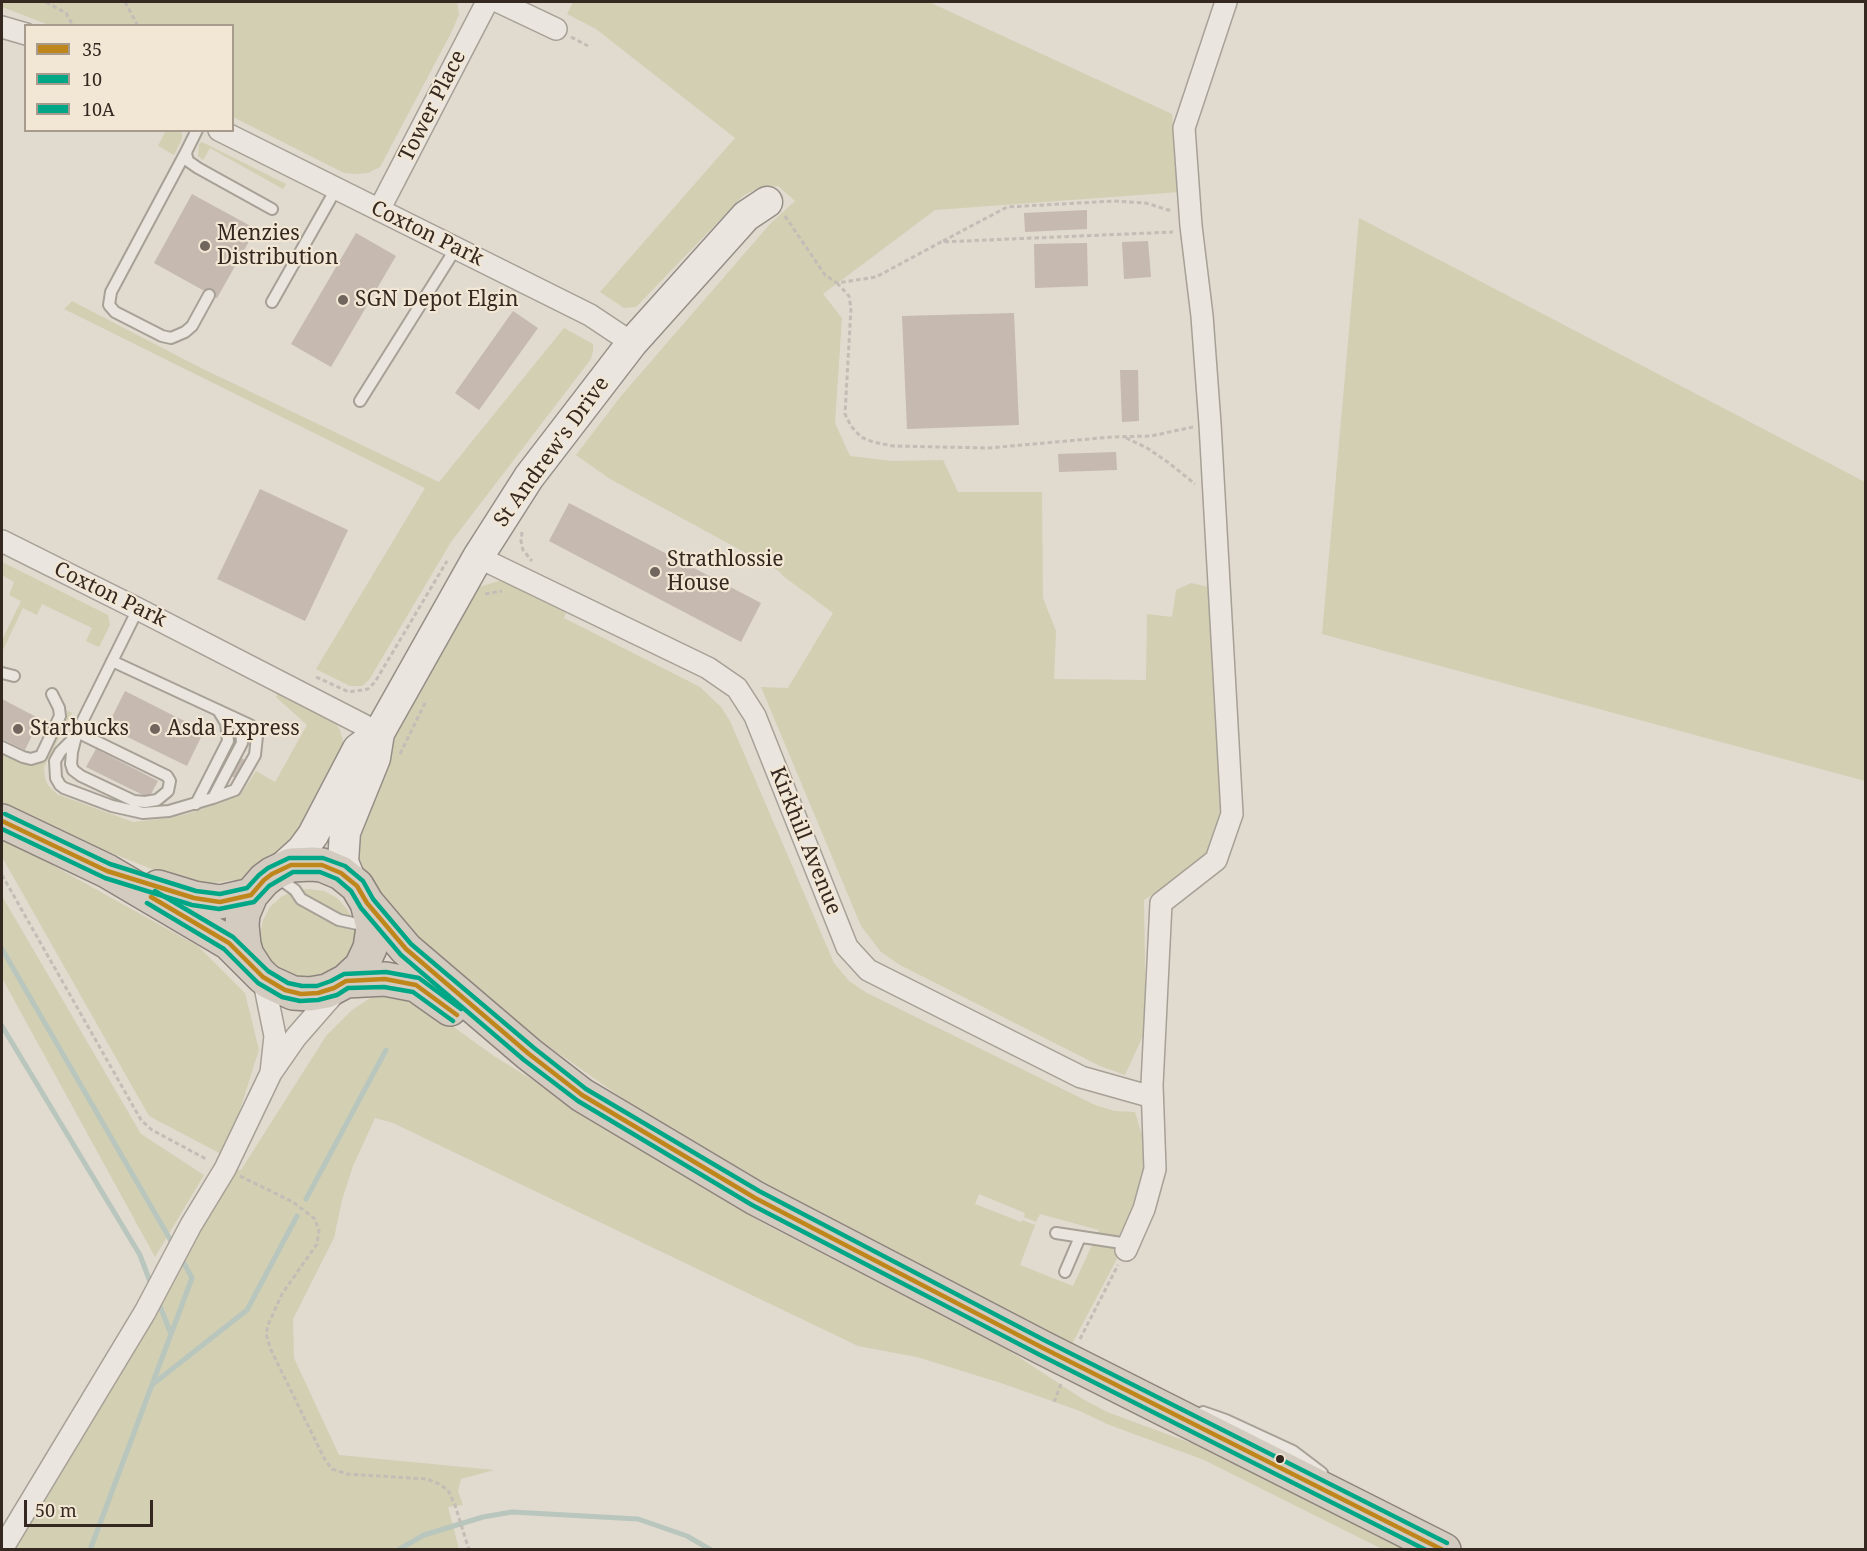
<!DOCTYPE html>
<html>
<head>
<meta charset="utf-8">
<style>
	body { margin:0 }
	#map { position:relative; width:1867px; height:1551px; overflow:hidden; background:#e1dacf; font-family:"Noto Serif",serif }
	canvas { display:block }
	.frame { position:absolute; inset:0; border:3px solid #352820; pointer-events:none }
	.legend { position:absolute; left:24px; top:24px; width:210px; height:108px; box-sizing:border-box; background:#f2e7d5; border:2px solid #a69b8d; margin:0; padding:8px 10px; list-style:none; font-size:18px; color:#352820 }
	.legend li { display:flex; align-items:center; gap:12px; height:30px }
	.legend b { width:30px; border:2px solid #a69b8d }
	.scale { position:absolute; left:24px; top:1500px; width:129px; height:27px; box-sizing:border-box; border:3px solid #352820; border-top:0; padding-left:8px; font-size:18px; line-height:21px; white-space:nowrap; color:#352820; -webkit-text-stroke:4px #f2e7d5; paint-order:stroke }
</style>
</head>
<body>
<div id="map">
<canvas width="1867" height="1551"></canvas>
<div class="frame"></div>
<ul class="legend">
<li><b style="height:8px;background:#bf861b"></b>35</li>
<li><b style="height:8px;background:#00a786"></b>10</li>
<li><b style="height:8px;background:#00a786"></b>10A</li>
</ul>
<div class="scale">50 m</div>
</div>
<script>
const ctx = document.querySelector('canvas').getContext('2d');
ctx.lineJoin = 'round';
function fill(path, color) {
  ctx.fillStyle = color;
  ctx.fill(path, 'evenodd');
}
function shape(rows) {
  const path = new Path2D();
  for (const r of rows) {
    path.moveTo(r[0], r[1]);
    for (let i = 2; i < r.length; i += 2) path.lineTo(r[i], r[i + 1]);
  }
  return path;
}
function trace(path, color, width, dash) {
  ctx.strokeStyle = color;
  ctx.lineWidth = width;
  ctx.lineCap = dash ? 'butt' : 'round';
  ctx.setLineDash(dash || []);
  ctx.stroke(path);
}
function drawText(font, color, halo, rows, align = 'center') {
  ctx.font = font + ' "Noto Serif",serif';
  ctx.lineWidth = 4.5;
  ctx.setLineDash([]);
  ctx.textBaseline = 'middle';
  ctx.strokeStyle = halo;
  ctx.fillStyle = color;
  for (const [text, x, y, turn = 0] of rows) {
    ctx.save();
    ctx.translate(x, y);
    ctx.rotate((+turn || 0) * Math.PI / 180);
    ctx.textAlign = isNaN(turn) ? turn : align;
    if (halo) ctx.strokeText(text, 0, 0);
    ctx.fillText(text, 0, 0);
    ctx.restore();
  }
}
fill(shape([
	[2,2,457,2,459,15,450,35,380,167,368,173,355,174,344,173,233,117,232,26,49,25,2,7],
	[573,2,929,2,1172,114,1180,192,935,210,823,294,842,318,835,423,850,456,892,461,943,460,958,492,1042,492,1043,598,1056,631,1054,679,1146,680,1147,614,1172,617,1176,590,1191,583,1209,587,1221,819,1209,856,1144,900,1146,1029,1125,1075,1100,1066,900,965,881,952,861,926,761,687,788,688,833,613,783,576,779,571,610,479,576,455,621,396,770,224,795,201,778,186,752,191,743,196,636,307,624,308,600,292,735,138,596,29,567,14],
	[166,130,178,131,182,133,182,139,174,155,158,146],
	[202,142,286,184,283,189,210,148,203,160,198,156,199,144],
	[1359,218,1865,482,1865,781,1322,634],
	[72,301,201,368,439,482,564,328,593,344,593,351,591,359,451,542,369,680,362,686,350,686,316,669,425,488,64,309],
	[2,562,108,615,110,625,99,647,86,641,92,628,42,604,37,615,23,608,2,652,2,640,21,601,9,595,14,582,2,575],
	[499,581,511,582,567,610,564,618,700,687,721,707,730,721,834,963,849,981,867,993,1095,1105,1115,1111,1135,1112,1141,1132,1147,1132,1148,1169,1120,1253,1072,1344,847,1232,713,1157,632,1105,507,1017,421,946,351,856,357,820,393,741,472,594,479,587],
	[979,1194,1025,1213,1024,1217,1036,1222,1040,1214,1099,1230,1073,1286,1020,1265,1035,1225,1022,1220,1021,1222,975,1204],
	[279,690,331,716,340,730,344,745,305,824,272,862,243,887,233,880,209,884,209,892,2,809,2,753,27,765,37,764,44,760,67,717,66,710,72,713,44,767,45,778,48,785,57,794,133,822,169,818,187,814,240,795,256,771,275,782,307,725,276,697],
	[2,837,198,946,245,993,259,1050,225,1156,149,1116,2,857],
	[309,889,324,891,337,898,347,909,354,922,356,937,354,952,322,983,279,975,262,950,260,935,263,920,270,907,281,897,295,890],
	[2,896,141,1134,204,1175,155,1257,2,978],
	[408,994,494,1056,761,1222,1002,1346,1081,1398,1107,1412,1221,1454,1410,1549,1382,1549,1204,1460,1107,1424,1080,1411,1001,1383,917,1357,858,1346,393,1123,375,1118,353,1166,342,1200,334,1238,293,1319,294,1358,339,1455,494,1470,461,1479,458,1491,463,1505,448,1507,459,1549,2,1550,225,1169,241,1170,326,1036,352,1010,370,998,386,996,400,998]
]), '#d2cfb3');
trace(shape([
	[2,949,174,1246],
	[2,1026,140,1255,152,1287],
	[306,1199,386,1050],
	[158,1301,171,1334],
	[153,1384,247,1310,297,1216],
	[90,1550,192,1278,180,1256],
	[398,1550,424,1535,483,1517,512,1512,638,1519,687,1536,711,1550]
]), '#b8c6bd', 5);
fill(shape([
	[192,194,256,229,217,298,154,263],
	[1087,210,1087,229,1025,232,1024,213],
	[356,233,396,256,331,367,291,344],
	[1148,241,1151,277,1124,279,1122,242],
	[1087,243,1088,286,1035,288,1034,244],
	[513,311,538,328,479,410,455,393],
	[1014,313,1019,425,907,429,902,316],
	[1120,370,1138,370,1139,421,1122,422],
	[1116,452,1117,470,1059,472,1058,454],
	[260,489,348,530,305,621,217,579],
	[569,503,761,603,741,642,549,541],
	[125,691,204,731,187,766,107,727],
	[2,699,40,719,25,750,2,739],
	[221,748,249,762,239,780,212,766],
	[96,749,158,781,149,798,86,767]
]), '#c5b9b0');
const lane = shape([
	[197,130,187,150,186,154,188,161,198,168,272,209],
	[187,150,111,292,109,305,115,312,162,336,171,338,185,332,192,326,209,295],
	[272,302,336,189],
	[360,401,456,248],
	[2,673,14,676],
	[77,732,167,776,170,781,168,791,157,800,145,802,134,801,81,776,73,770,71,764,72,752,77,732,138,609],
	[74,738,60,752,55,761,56,778,60,785,64,788,112,806,143,813,169,811,213,798,235,790,255,755,257,736,250,725,112,661],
	[2,747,23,757,31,759,41,756,60,716,59,708,52,694],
	[213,798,242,743,241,729,233,717],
	[196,804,228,741,226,723,218,710],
	[277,877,295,890,301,899,339,920,367,926],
	[1056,1233,1128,1244],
	[1065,1272,1080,1237],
	[1203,1412,1226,1420,1293,1451,1322,1473]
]);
const street = shape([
	[499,2,556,29],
	[2,27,26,34],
	[219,130,590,315,632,343],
	[379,210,487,2],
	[2,541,138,609,379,733],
	[478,557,708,668,737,688,755,716,847,947,868,970,1081,1077,1152,1097],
	[263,977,275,1036,271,1073,296,1037,338,989],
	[1126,1250,1144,1209,1155,1169,1152,1085,1161,903,1216,860,1232,814,1210,424,1202,316,1191,226,1184,128,1226,2],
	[2,1549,145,1312,191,1225,225,1169,271,1073]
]);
const secondary = shape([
	[281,869,302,850,313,835,358,749,379,733],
	[350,879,343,862,345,832,375,758,379,733,478,557,529,477,632,343,746,216,767,202]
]);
const highway = shape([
	[2,821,107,871,229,943,263,977,269,982,293,993,310,994,327,991,346,981,361,967,370,948,373,927,367,903,357,886,341,873,322,865,312,864,291,865,272,874,264,880,251,895,243,914,242,925,244,945,247,955,258,972],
	[158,887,194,898,220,902,251,895],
	[367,903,406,949,529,1054,582,1095,755,1198,1043,1348,1444,1550],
	[346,981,385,979,416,985,450,1009]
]);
trace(lane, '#a7a097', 14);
trace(street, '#a7a097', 24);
trace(secondary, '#968f88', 33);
trace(highway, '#8c857e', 36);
trace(shape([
	[46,2,66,13,73,26],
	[125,2,138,26],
	[571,37,588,46],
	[785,216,825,275,837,283,876,277,941,242,1173,232],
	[943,241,1007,207,1114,201,1146,203,1168,210,1173,210],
	[837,283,849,296,851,308,845,414,851,426,861,437,873,442,893,446,989,448,1112,437,1151,436,1193,427],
	[1126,438,1147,448,1169,463,1195,484],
	[522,532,521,541,523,550,532,561],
	[485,594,502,591],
	[316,677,349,692,368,689,375,682,447,561],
	[400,754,426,701],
	[2,875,141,1120,152,1130,208,1160],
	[240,1176,293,1202,315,1219,319,1231,317,1244,282,1294,268,1325,266,1334,271,1350,324,1458,332,1469,347,1474,427,1479,439,1484,448,1490,455,1505,469,1550],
	[1080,1339,1118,1265],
	[1054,1402,1061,1384]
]), '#c2bdb6', 3, [4.5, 3]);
trace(lane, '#eae6df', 10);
trace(street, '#eae6df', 21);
trace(secondary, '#eae6df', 30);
trace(highway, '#d4cbc0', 33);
trace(shape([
	[2,821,107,871,194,898,220,902,251,895,264,880,272,874,291,865,322,865,341,873,357,886,367,903,406,949,529,1054,582,1095,755,1198,1043,1348,1443,1550],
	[151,897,229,943,263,977,285,990,301,994,318,993,334,988,346,981,385,979,416,985,457,1015]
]), '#bf861b', 4.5);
trace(shape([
	[2,829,105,878,192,905,219,909,254,902,269,886,293,872,320,872,337,879,351,891,361,908,401,955,524,1060,578,1101,752,1205,1040,1355,1426,1550],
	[147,903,224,949,258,983,282,997,300,1001,318,1000,337,995,348,988,384,987,413,992,453,1021]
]), '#00a786', 4.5);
trace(shape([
	[5,814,110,864,196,891,220,894,247,888,259,875,268,868,289,858,323,858,345,866,363,881,373,899,411,944,534,1048,586,1089,759,1191,1046,1341,1447,1543],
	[155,891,233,937,268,971,288,983,302,986,317,986,331,981,344,974,386,972,419,978,461,1009]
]), '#00a786', 4.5);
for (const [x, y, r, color] of [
	[205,246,6,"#71665d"],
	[343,300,6,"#71665d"],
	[655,572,6,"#71665d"],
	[18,729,6,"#71665d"],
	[155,729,6,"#71665d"],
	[1280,1459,5,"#352820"]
]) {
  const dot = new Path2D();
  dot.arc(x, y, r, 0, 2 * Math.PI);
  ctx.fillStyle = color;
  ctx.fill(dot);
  trace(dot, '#f2e7d5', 2);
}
drawText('21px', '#352820', '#f2e7d5', [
	["Tower Place",433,106,-63],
	["Coxton Park",427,234,26],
	["St Andrew's Drive",552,452,-54],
	["Coxton Park",110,595,26],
	["Kirkhill Avenue",805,841,68]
]);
drawText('21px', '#352820', '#f2e7d5', [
	["Menzies",217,234],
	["Distribution",217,258],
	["SGN Depot Elgin",355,300],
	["Strathlossie",667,560],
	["House",667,584],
	["Starbucks",30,729],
	["Asda Express",167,729]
], 'left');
</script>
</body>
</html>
